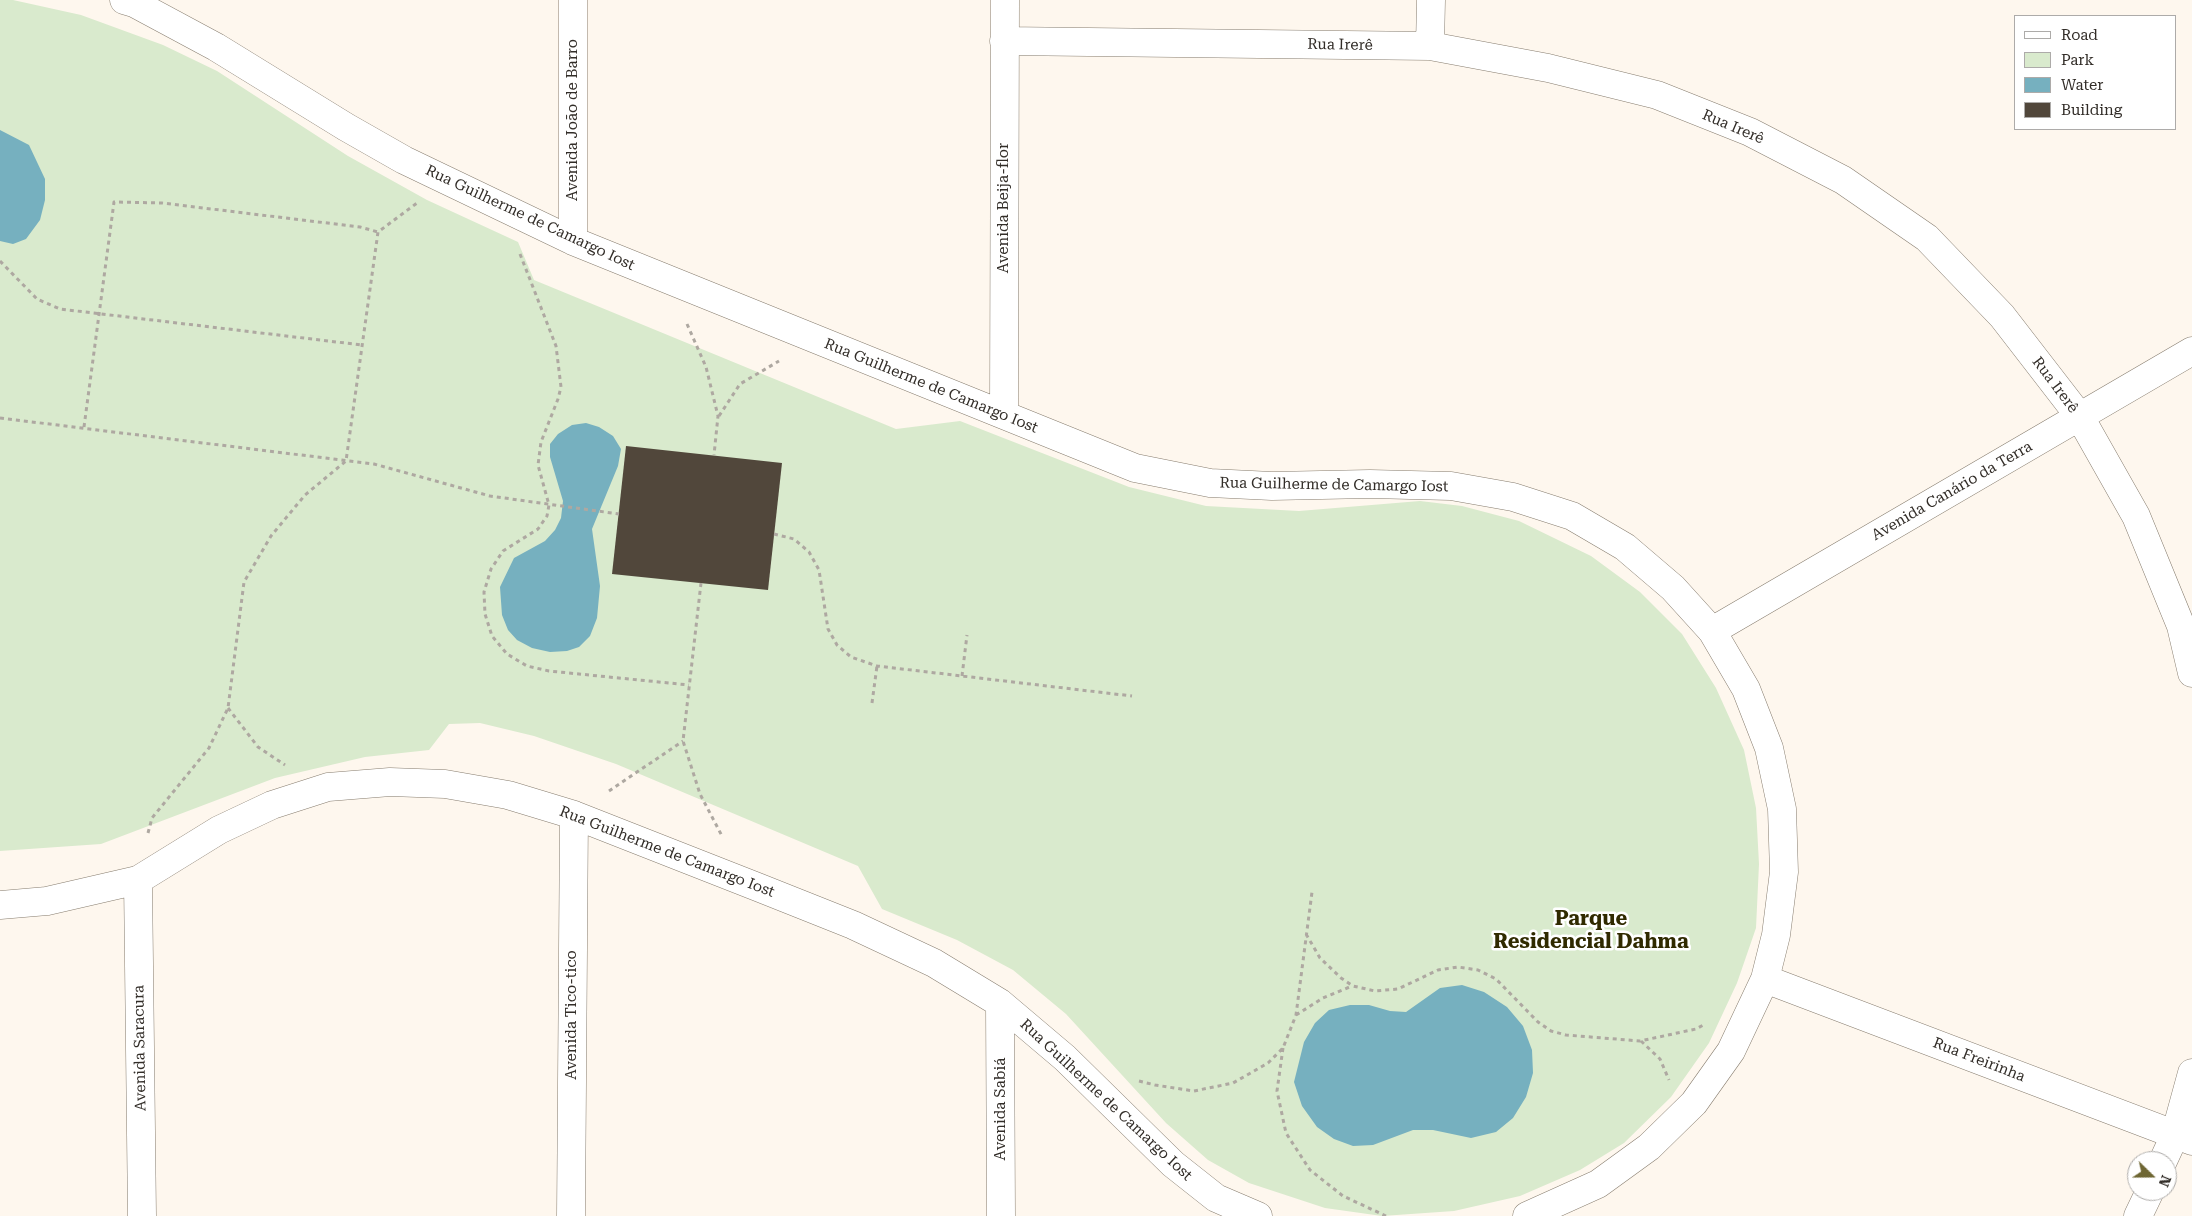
<!DOCTYPE html>
<html>
<head>
<meta charset="utf-8">
<style>
	body { margin:0 }
	#map { position:relative; width:2192px; height:1216px; overflow:hidden; background:#fef7ee; font-family:"Roboto Serif",serif }
	canvas { display:block }
	.legend { position:absolute; left:2014px; top:15px; width:162px; height:115px; box-sizing:border-box; background:#fff; border:1px solid #adaba9; margin:0; padding:6px 9px; list-style:none; font-size:15px; color:#322d28 }
	.legend li { display:flex; align-items:center; gap:10px; height:25px }
	.legend b { width:25px; border:1px solid #adaba9 }
	.north { position:absolute; left:2127px; top:1151px; width:50px; height:50px; box-sizing:border-box; background:#fff; border:1px solid #adaba9; border-radius:50%; rotate:112deg; font-size:14px; font-weight:700; line-height:20px; text-align:center; color:#322d28 }
	.north::after { content:''; display:block; margin:auto; width:18px; height:22px; background:#6e6633; clip-path:polygon(50% 0,100% 100%,50% 72%,0 100%) }
</style>
</head>
<body>
<div id="map">
<canvas width="2192" height="1216"></canvas>
<ul class="legend">
<li><b style="height:6px;background:#fff"></b>Road</li>
<li><b style="height:14px;background:#d9eacd"></b>Park</li>
<li><b style="height:14px;background:#76b0bf"></b>Water</li>
<li><b style="height:14px;background:#51473b"></b>Building</li>
</ul>
<div class="north">N</div>
</div>
<script>
const ctx = document.querySelector('canvas').getContext('2d');
ctx.lineJoin = 'round';
function fill(path, color) {
  ctx.fillStyle = color;
  ctx.fill(path, 'evenodd');
}
function shape(rows) {
  const path = new Path2D();
  for (const r of rows) {
    path.moveTo(r[0], r[1]);
    for (let i = 2; i < r.length; i += 2) path.lineTo(r[i], r[i + 1]);
  }
  return path;
}
function trace(path, color, width, dash) {
  ctx.strokeStyle = color;
  ctx.lineWidth = width;
  ctx.lineCap = dash ? 'butt' : 'round';
  ctx.setLineDash(dash || []);
  ctx.stroke(path);
}
function drawText(font, color, halo, rows, align = 'center') {
  ctx.font = font + ' "Roboto Serif",serif';
  ctx.lineWidth = 5;
  ctx.setLineDash([]);
  ctx.textBaseline = 'middle';
  ctx.strokeStyle = halo;
  ctx.fillStyle = color;
  for (const [text, x, y, turn = 0] of rows) {
    ctx.save();
    ctx.translate(x, y);
    ctx.rotate((+turn || 0) * Math.PI / 180);
    ctx.textAlign = isNaN(turn) ? turn : align;
    if (halo) ctx.strokeText(text, 0, 0);
    ctx.fillText(text, 0, 0);
    ctx.restore();
  }
}
fill(shape([
	[0,0,13,0,81,15,163,45,217,71,348,156,427,200,518,242,534,280,896,429,960,421,1129,487,1206,506,1299,511,1420,501,1462,506,1519,521,1591,556,1640,592,1682,634,1716,688,1744,750,1756,808,1759,864,1756,928,1737,983,1709,1043,1671,1097,1624,1143,1580,1170,1520,1196,1454,1211,1382,1216,1325,1208,1249,1183,1208,1160,1166,1123,1066,1014,1013,970,957,940,882,909,858,866,616,764,534,736,480,723,449,724,429,750,365,757,275,778,101,844,0,851]
]), '#d9eacd');
fill(shape([
	[0,130,29,145,45,179,45,200,40,220,26,239,13,244,0,241],
	[586,423,599,427,613,436,621,449,618,466,592,529,600,586,597,618,590,636,579,647,567,651,550,652,532,648,517,640,508,630,502,615,500,587,514,558,545,541,555,530,561,518,563,501,550,457,550,444,558,434,572,425],
	[1462,985,1484,992,1507,1007,1523,1026,1532,1050,1533,1073,1526,1097,1513,1118,1496,1132,1471,1138,1433,1130,1413,1130,1373,1145,1353,1146,1334,1139,1317,1127,1302,1106,1294,1082,1304,1042,1315,1023,1329,1010,1350,1005,1369,1005,1390,1011,1406,1012,1440,988]
]), '#76b0bf');
fill(shape([
	[626,446,782,463,768,590,612,574]
]), '#51473b');
const minor = shape([
	[124,0,134,3,216,47,346,127,404,160,573,241,1135,468,1210,483,1272,486,1370,484,1451,486,1513,497,1572,516,1625,547,1673,588,1712,631,1746,689,1769,748,1782,809,1784,872,1776,935,1765,979,1731,1051,1694,1103,1649,1147,1598,1184,1527,1216],
	[573,0,573,241],
	[1004,41,1430,46,1548,68,1657,95,1750,132,1843,180,1927,238,2002,316,2080,417,2136,516,2181,626,2192,673],
	[1430,46,1431,0],
	[1004,415,1005,0],
	[1712,631,2192,351],
	[138,880,142,1216],
	[0,905,47,901,138,880,219,830,272,805,328,787,390,782,445,784,508,795,574,815,760,888,853,925,934,963,1000,1003,1065,1058,1173,1164,1216,1198,1258,1216],
	[1765,979,2192,1141],
	[1000,1003,1001,1216],
	[2163,1161,2175,1135,2192,1073],
	[571,1216,574,815],
	[2138,1216,2150,1191]
]);
trace(minor, '#877d6f', 29);
trace(shape([
	[520,254,556,346,561,387,558,399,541,442,538,465,549,505,547,516,538,529,503,551,491,569,484,592,485,614,492,636,507,654,527,666,549,671,689,685],
	[0,261,37,299,60,309,362,345],
	[687,324,706,367,718,416,714,455],
	[719,416,740,384,779,361],
	[0,418,374,464,490,496,619,514],
	[84,427,114,202,162,203,360,227,378,232],
	[774,534,794,539,809,552,819,570,828,629,837,645,851,657,877,666,1132,696],
	[701,583,683,741,700,794,722,836],
	[962,676,967,635],
	[872,703,877,666],
	[228,708,258,747,285,765],
	[609,791,683,741],
	[148,833,152,818,209,748,228,708,244,582,271,536,305,495,346,461,378,232,417,203],
	[1306,934,1320,958,1341,978,1353,986,1375,991,1398,989,1438,970,1458,967,1478,970,1496,979,1538,1022,1551,1031,1566,1035,1640,1041,1696,1029,1705,1024],
	[1296,1015,1323,998,1352,986],
	[1641,1041,1660,1059,1669,1080],
	[1283,1048,1277,1091,1286,1133,1310,1170,1343,1196,1386,1216],
	[1139,1081,1155,1085,1194,1091,1233,1083,1268,1063,1283,1048,1296,1015,1312,892]
]), '#aea8a1', 3, [4, 4]);
trace(minor, '#fff', 28);
drawText('15px', '#322d28', '#fff', [
	["Rua Irerê",1340,45,1],
	["Avenida João de Barro",573,120,-90],
	["Rua Irerê",1733,127,23],
	["Avenida Beija-flor",1004,208,-90],
	["Rua Guilherme de Camargo Iost",530,218,25],
	["Rua Irerê",2055,385,53],
	["Rua Guilherme de Camargo Iost",931,386,22],
	["Rua Guilherme de Camargo Iost",1334,485,1],
	["Avenida Canário da Terra",1952,491,-30],
	["Rua Guilherme de Camargo Iost",667,852,21],
	["Avenida Tico-tico",572,1015,-90],
	["Avenida Saracura",140,1048,-91],
	["Rua Freirinha",1979,1060,21],
	["Rua Guilherme de Camargo Iost",1106,1100,43],
	["Avenida Sabiá",1001,1109,-90]
]);
drawText('bold 20px', '#302a00', '#fff', [
	["Parque",1591,919],
	["Residencial Dahma",1591,942]
]);
</script>
</body>
</html>
